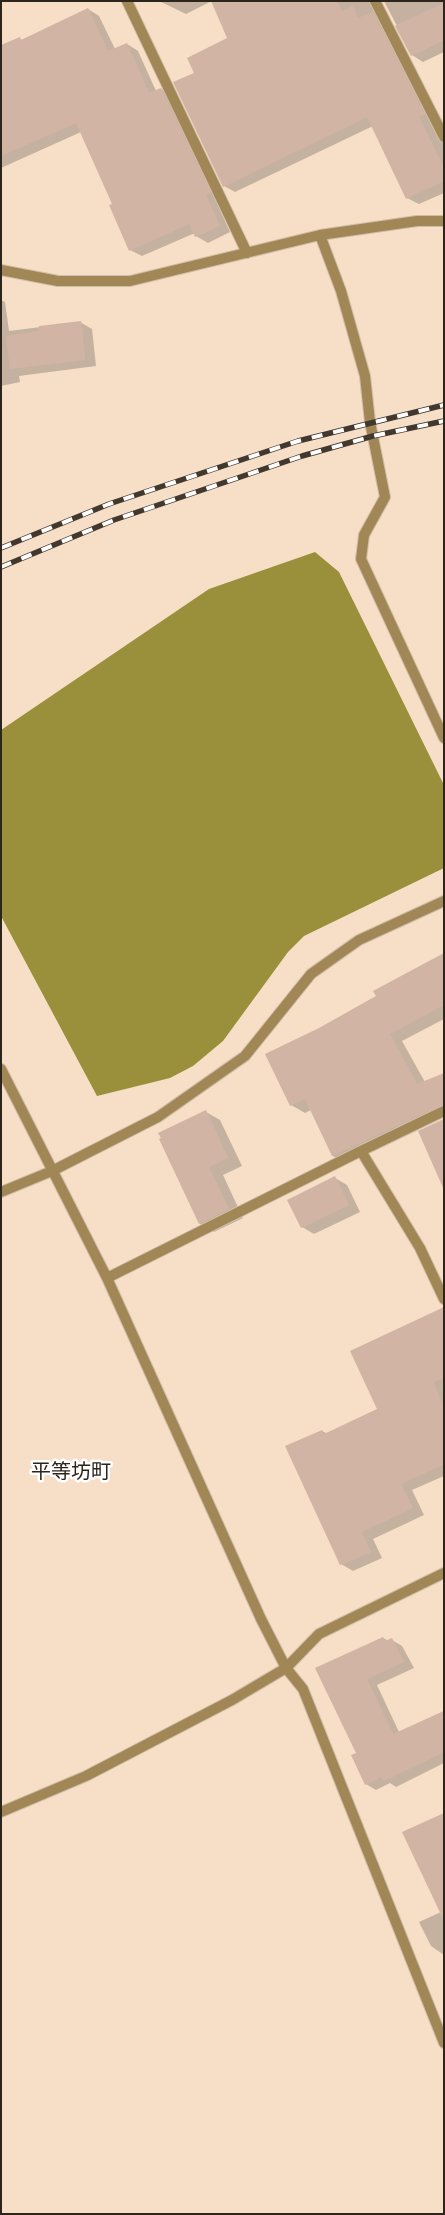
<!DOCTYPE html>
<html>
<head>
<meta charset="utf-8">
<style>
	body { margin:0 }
	#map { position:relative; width:445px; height:2215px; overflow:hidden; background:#f6dec7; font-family:Jost,sans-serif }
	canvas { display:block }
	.frame { position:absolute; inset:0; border:2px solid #2d241b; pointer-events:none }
</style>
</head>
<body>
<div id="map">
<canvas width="445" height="2215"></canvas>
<div class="frame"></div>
</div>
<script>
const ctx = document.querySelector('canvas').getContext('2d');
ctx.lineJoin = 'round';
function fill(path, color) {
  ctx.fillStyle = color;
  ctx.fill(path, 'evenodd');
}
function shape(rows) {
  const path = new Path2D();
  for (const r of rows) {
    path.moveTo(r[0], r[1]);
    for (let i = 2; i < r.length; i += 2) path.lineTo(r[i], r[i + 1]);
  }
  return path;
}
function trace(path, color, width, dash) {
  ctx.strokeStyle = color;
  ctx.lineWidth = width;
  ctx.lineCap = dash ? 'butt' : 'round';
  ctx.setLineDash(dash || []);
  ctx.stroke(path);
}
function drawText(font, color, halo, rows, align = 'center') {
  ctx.font = font + ' Jost,"Noto Sans JP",sans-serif';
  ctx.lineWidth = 5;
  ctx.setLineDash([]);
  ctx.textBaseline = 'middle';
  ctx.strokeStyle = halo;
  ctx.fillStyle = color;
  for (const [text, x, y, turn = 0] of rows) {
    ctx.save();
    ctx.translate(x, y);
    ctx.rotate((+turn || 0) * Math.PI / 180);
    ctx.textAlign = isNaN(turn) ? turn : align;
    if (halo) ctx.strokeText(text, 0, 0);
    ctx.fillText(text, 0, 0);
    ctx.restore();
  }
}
fill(shape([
	[315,552,339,572,444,785,444,868,304,936,288,952,223,1041,193,1066,170,1078,97,1096,1,916,1,730,209,589]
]), '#9a903c');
fill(shape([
	[159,1,212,1,186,14],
	[212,1,383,1,380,4,444,136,444,193,419,204,407,198,373,126,235,192,224,186,196,74,229,39],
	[384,1,444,1,444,52,423,62,412,55],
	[88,9,99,16,115,49,127,44,138,51,156,91,161,89,172,96,221,199,216,201,230,232,208,243,196,236,195,233,142,256,130,250,113,204,81,132,1,168,1,47,20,39,22,40],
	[1,300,5,302,9,331,80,322,92,329,96,366,19,376,20,382,1,386],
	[444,955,444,1019,402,1041,425,1082,444,1074,444,1117,346,1163,333,1156,311,1110,305,1113,291,1105,267,1054,320,1029,377,997],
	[206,1112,220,1120,242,1166,223,1175,243,1218,214,1232,200,1224],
	[335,1178,347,1185,360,1212,314,1234,302,1227],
	[444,1321,444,1476,412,1490,424,1515,373,1539,382,1558,353,1571,341,1564,322,1431,328,1434,379,1410],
	[383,1638,389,1641,392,1640,402,1646,414,1668,377,1685,399,1732,444,1711,444,1763,396,1787,390,1783,376,1790,366,1784,357,1754,317,1669],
	[444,1814,444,1955,431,1946,419,1922,441,1912]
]), '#0003');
fill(shape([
	[211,1,337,1,342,11,353,6,358,18,373,12,425,114,419,117,444,168,444,181,406,199,367,117,223,187,173,82,194,73,187,58,227,38],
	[444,3,444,40,411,56,395,26],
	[88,8,108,51,127,43,149,93,161,88,211,192,206,195,220,226,195,237,189,224,129,251,109,205,112,204,76,123,1,156,1,45,20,37,21,40],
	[81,321,85,360,10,369,6,336,39,331,39,326],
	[444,953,444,1005,390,1034,417,1084,444,1073,444,1104,332,1156,305,1099,290,1106,265,1054,319,1028,376,996,373,991],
	[206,1110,228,1158,209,1167,229,1209,199,1224,159,1139,161,1138,158,1133],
	[444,1119,444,1190,418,1131],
	[335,1176,349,1205,301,1228,287,1200],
	[444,1307,444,1378,433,1382,444,1406,444,1464,401,1484,413,1508,362,1532,371,1552,340,1565,285,1446,322,1430,324,1434,377,1409,350,1351],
	[383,1637,385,1641,392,1638,404,1662,367,1679,393,1734,444,1711,444,1752,384,1781,382,1777,365,1785,351,1755,356,1753,315,1668],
	[444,1813,444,1921,402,1832]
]), '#d2b4a5');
const street = shape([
	[127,1,247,253],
	[375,1,444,137],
	[320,235,341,291,365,376,370,422,385,497,364,535,361,559,444,738],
	[1,270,58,281,130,281,320,235,417,221,444,221],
	[1,1069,107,1278,261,1619,286,1668,303,1689,444,2043],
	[444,1111,361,1151,420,1248,444,1299],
	[1,1192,52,1171,158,1117,245,1056,311,974,359,940,444,901],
	[107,1278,361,1151],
	[1,1812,86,1776,232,1700,286,1668,319,1634,444,1573]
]);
trace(street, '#d2bda8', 12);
trace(street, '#a08755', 10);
const rail = shape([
	[1,548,109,504,298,441,444,405],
	[1,567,114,520,302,456,373,436,444,421]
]);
trace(rail, '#43382e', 5.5);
trace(rail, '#fff', 4, [11]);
drawText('20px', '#2d241b', '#fff', [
	["平等坊町",71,1473]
]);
</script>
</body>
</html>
